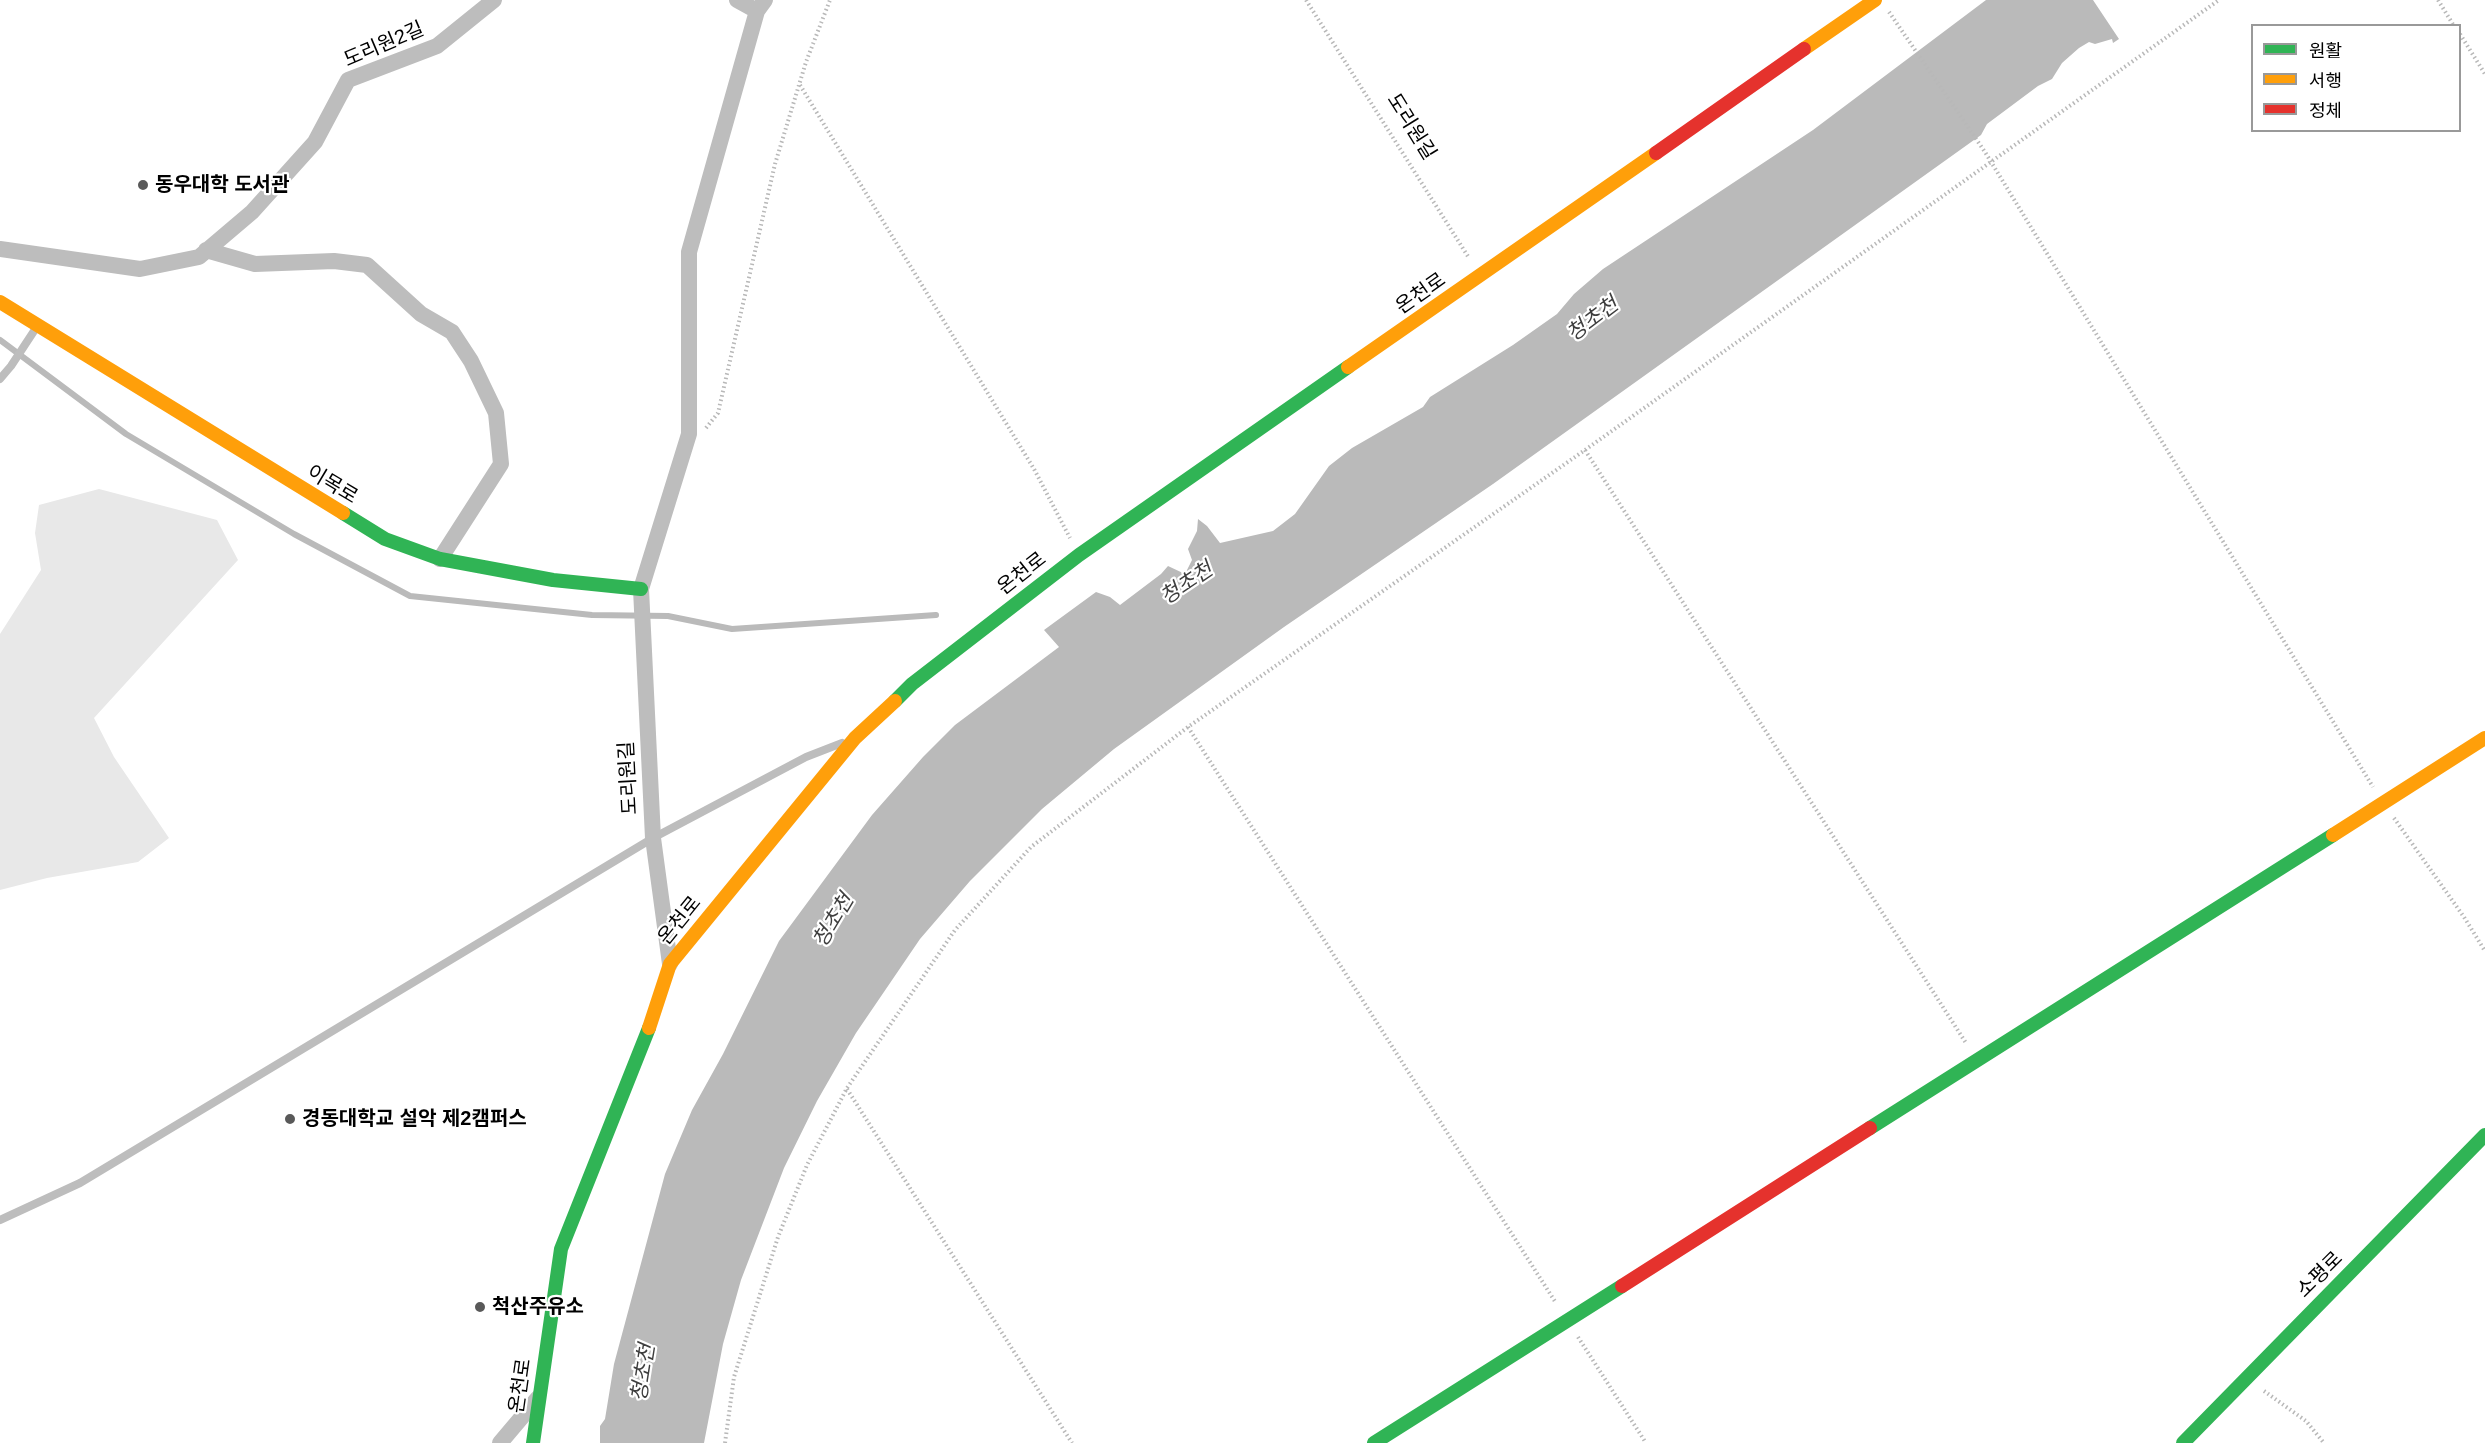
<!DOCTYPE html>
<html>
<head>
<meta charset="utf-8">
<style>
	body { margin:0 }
	#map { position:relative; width:2485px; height:1443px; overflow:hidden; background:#fff; font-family:Arial,"Noto Sans KR",sans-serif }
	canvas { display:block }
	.legend { position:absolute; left:2251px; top:24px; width:210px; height:108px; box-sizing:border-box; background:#fff; border:2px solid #999; margin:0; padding:8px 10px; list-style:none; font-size:18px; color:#000 }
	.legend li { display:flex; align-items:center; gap:12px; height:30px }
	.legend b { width:30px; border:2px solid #999 }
</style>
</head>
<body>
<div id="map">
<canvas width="2485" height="1443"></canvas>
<ul class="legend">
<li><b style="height:8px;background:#30b455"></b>원활</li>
<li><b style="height:8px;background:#ff9f0a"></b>서행</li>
<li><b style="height:8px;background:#e5322d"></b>정체</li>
</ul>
</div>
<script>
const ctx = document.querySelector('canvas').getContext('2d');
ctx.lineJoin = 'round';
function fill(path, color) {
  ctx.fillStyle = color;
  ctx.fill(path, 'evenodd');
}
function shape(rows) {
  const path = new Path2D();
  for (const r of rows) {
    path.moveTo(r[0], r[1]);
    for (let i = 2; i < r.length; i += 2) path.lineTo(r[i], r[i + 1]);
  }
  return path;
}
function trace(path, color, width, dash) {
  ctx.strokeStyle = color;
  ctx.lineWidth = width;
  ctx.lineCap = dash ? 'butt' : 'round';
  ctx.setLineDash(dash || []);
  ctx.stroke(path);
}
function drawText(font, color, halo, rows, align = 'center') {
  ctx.font = font + ' Arial,"Noto Sans KR",sans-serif';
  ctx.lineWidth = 4.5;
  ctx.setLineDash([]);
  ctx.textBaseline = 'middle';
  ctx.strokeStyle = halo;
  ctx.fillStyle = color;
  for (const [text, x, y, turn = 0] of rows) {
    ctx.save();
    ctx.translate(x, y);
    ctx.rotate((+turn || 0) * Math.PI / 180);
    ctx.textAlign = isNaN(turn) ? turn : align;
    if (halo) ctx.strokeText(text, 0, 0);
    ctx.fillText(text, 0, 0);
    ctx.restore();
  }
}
fill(shape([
	[99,489,217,520,238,560,94,718,114,757,169,838,138,862,47,878,0,890,0,634,41,570,35,533,39,505]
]), '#e8e8e8');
fill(shape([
	[1986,0,2093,0,2119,39,2113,43,2112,39,2095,44,2089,42,2079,48,2062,63,2052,79,2038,86,1987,124,1981,135,1493,484,1284,627,1114,749,1042,809,970,881,920,939,856,1033,817,1101,784,1168,741,1280,723,1344,704,1443,600,1443,600,1426,605,1419,614,1364,665,1174,692,1110,723,1054,779,941,872,815,923,757,955,725,1059,647,1044,630,1096,592,1110,597,1120,605,1161,574,1168,566,1185,574,1192,560,1188,549,1197,531,1198,519,1207,526,1220,543,1273,531,1295,514,1329,466,1352,448,1423,407,1430,397,1513,345,1557,314,1574,294,1603,269,1813,130]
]), '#bababa');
trace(shape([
	[0,340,126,434,294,534,410,596,592,615,668,616,732,629,936,615]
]), '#bababa', 6);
trace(shape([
	[1306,0,1469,258],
	[2438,0,2454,26],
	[1889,12,1985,152,2373,787],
	[2460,34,2485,74],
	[800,85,1034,469,1070,538],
	[706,428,718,413,775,164,806,62,830,0],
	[1585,450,1966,1043],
	[1188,727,1556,1303],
	[2394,818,2464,917,2485,951],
	[847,1089,1072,1443],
	[1578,1337,1646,1443],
	[2264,1391,2306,1421,2324,1443],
	[725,1443,734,1377,778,1237,807,1165,847,1088,955,930,1031,847,1188,727,1585,450,2219,0]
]), '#b8b8b8', 4, [1.5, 3]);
trace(shape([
	[0,379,11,366,36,328],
	[0,1220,80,1183,653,838,806,757,842,743]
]), '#bdbdbd', 8);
trace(shape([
	[737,0,757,11],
	[0,249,140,269,199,257,252,212,315,142,348,80,437,46,494,0],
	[206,250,255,264,334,261,367,265,421,314,452,332,471,361,496,413,501,464,440,559],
	[670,964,653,838,641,589,689,434,689,252,757,11,765,0],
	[500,1443,538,1398]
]), '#bdbdbd', 16);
trace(shape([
	[343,513,385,539,440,559,553,580,641,589],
	[895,701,912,684,1079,555,1348,367],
	[1870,1128,2333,835],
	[533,1443,561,1249,649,1028],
	[1374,1443,1622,1286],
	[2183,1443,2485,1135]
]), '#30b455', 14);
trace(shape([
	[1804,49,1875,0],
	[0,302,343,513],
	[1348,367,1656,153],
	[2333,835,2485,738],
	[649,1028,670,964,855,738,895,701]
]), '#ff9f0a', 14);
trace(shape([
	[1656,153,1804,49],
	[1622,1286,1870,1128]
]), '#e5322d', 14);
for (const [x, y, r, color] of [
	[143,185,6,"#595959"],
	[290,1119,6,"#595959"],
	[480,1307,6,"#595959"]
]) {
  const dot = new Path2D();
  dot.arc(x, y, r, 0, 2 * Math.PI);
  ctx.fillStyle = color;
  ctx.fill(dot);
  trace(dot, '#fff', 2);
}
drawText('20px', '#000', '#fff', [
	["도리원2길",384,45,-23],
	["도리원길",1411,127,58],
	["온천로",1421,294,-35],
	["이목로",332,485,31],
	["온천로",1022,574,-38],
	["도리원길",629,778,-93],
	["온천로",680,921,-51],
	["소평로",2320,1275,-45],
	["온천로",521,1386,-82]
]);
drawText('bold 20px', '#000', '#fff', [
	["동우대학 도서관",155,185],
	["경동대학교 설악 제2캠퍼스",302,1119],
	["척산주유소",492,1307]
], 'left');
drawText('italic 21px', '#3e3e3e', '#fff', [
	["청초천",1593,320,-37],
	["청초천",1187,584,-34],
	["청초천",834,921,-59],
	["청초천",644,1373,-81]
]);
</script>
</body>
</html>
